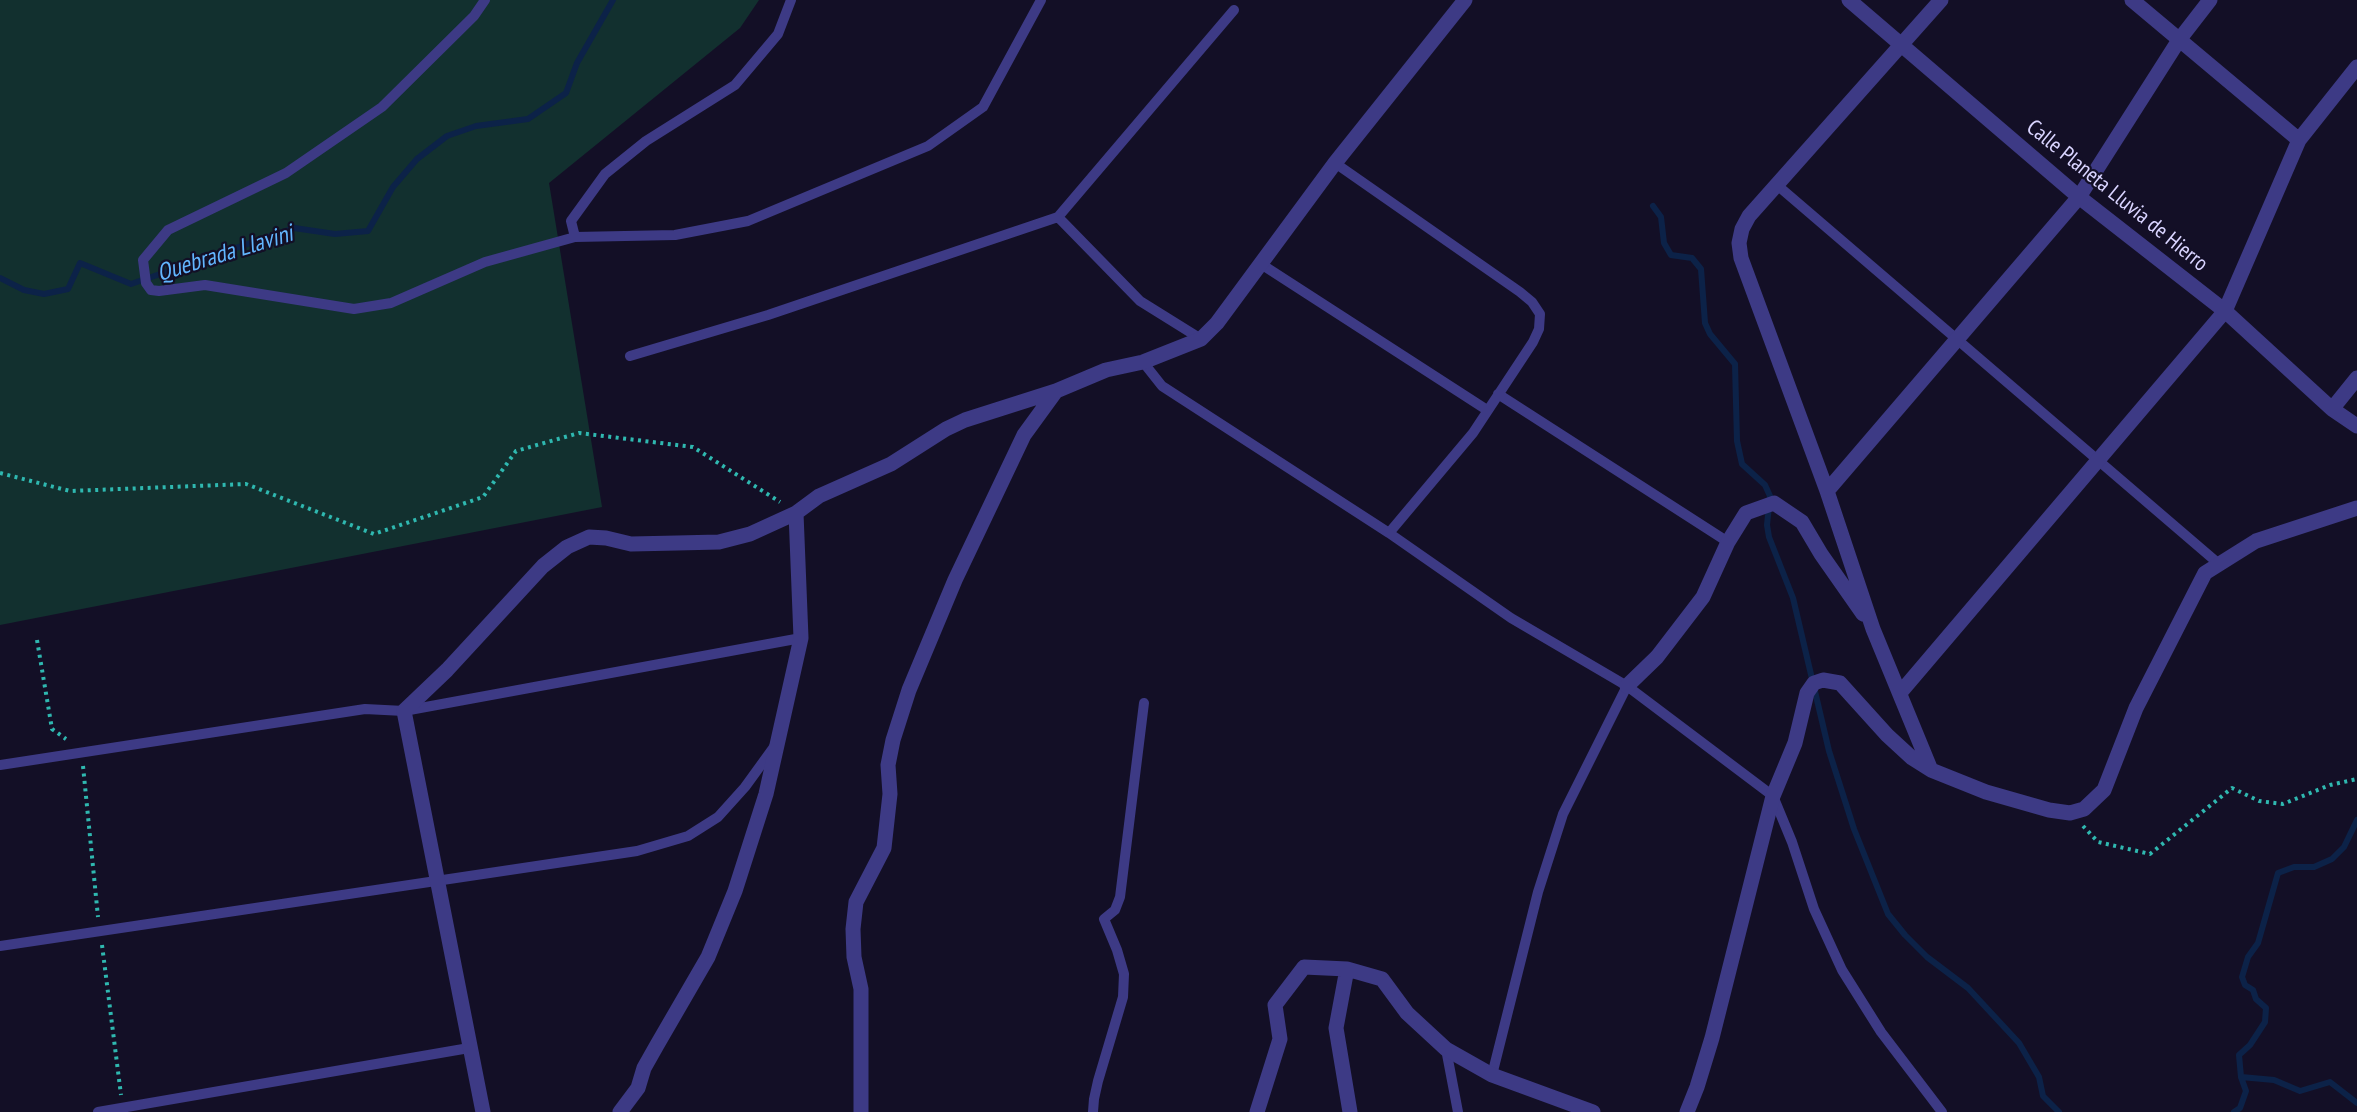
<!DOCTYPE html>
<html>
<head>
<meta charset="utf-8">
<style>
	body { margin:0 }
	canvas { display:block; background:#130f26 }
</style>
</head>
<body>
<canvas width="2357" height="1112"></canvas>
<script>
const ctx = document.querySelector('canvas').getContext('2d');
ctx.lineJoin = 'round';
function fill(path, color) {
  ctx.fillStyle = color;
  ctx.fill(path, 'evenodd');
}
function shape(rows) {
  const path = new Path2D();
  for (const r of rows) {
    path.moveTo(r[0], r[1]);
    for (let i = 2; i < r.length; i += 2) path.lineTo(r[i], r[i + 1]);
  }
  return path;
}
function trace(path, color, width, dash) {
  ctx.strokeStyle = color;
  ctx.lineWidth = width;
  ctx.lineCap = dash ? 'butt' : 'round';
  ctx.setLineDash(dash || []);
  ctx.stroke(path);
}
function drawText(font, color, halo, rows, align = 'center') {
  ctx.font = font + ' "PT Sans Narrow",sans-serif';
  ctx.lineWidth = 4.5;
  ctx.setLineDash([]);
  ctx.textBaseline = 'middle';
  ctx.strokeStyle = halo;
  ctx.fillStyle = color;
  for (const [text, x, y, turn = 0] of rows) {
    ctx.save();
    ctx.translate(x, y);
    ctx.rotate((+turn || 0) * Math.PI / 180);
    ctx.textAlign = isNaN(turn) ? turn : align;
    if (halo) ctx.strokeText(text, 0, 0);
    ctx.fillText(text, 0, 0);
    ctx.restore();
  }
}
fill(shape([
	[0,0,759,0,740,28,549,183,602,507,0,625]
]), '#12302f');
trace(shape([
	[1653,206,1661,217,1664,243,1671,255,1692,258,1701,269,1705,323,1710,334,1735,364,1737,441,1742,464,1765,485,1770,496,1767,525,1769,537,1793,598,1829,751,1854,829,1888,914,1905,935,1927,957,1968,988,2019,1043,2039,1077,2043,1096,2059,1112],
	[0,278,24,290,44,294,68,289,80,263,131,284,294,228,335,234,368,231,393,187,417,159,447,136,476,126,528,119,566,93,577,63,613,0],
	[2241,1077,2274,1080,2300,1091,2330,1082,2357,1103],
	[2234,1112,2240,1108,2246,1091,2241,1077,2239,1055,2250,1045,2265,1022,2266,1008,2256,999,2253,990,2245,985,2242,977,2248,957,2258,943,2278,873,2294,867,2314,867,2332,859,2344,847,2357,820]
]), '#0c2248', 6);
trace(shape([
	[0,473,70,491,246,484,374,534,483,497,516,451,579,433,693,447,780,502],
	[37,640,52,729,66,739],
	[83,766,98,917],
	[2083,826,2098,842,2150,854,2232,788,2259,801,2283,804,2330,785,2357,779],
	[102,945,121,1095]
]), '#2fb8b0', 4, [3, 4.5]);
trace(shape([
	[485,0,474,16,382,107,286,173,168,230,143,260,146,283,151,290,159,291,205,285,354,309,391,303,485,262,575,237,675,235,748,221,928,146,983,107,1041,0],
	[1335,163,1520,292,1532,302,1540,314,1539,329,1533,342,1473,433,1389,533],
	[1777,185,2219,564],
	[575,237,571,221,605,174,646,141,735,85,778,34,791,0],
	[1261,264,1487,410],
	[1201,339,1140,301,1058,217,1234,10],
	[630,356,768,315,1058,217],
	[1143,362,1162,386,1389,533,1511,618,1627,686,1773,796,1792,842,1814,909,1842,970,1881,1032,1942,1112],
	[1498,394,1728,542],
	[0,765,365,709,404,711,801,638],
	[0,946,637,851,688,836,718,817,745,787,774,747],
	[1446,1049,1458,1112],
	[1492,1075,1538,892,1563,814,1627,686],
	[98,1112,469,1048],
	[1093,1112,1094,1099,1098,1081,1123,997,1124,974,1117,950,1104,919,1115,910,1120,897,1144,703]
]), '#3d3a85', 10);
trace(shape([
	[1849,0,2079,197,2225,311,2332,409,2357,426],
	[2132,0,2299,140],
	[2332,409,2357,378],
	[1827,491,2079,197,2179,40,2210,0],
	[1627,686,1657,657,1703,597,1728,542,1746,513,1774,503,1802,522,1821,554,1863,614],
	[1900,693,2225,311,2299,140,2357,67],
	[1931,770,1873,629,1827,491,1741,258,1739,243,1742,229,1749,216,1941,0],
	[1347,969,1336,1028,1350,1112],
	[483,1112,404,711,447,670,543,566,567,547,589,537,606,538,631,544,677,543,719,542,750,534,796,513,819,496,891,464,946,429,965,420,1056,391,1106,370,1143,362,1201,339,1217,323,1335,163,1465,0],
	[620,1112,638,1088,644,1068,657,1045,708,957,735,891,766,794,801,638,796,513],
	[861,1112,861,989,854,957,853,929,856,902,884,848,890,794,888,765,893,740,909,690,955,580,1024,435,1056,391],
	[1257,1112,1280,1039,1275,1005,1304,967,1347,969,1382,979,1407,1013,1446,1049,1492,1075,1593,1112],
	[1687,1112,1697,1087,1712,1038,1773,796,1795,743,1807,693,1814,683,1823,680,1840,683,1887,735,1912,758,1931,770,1986,792,2049,810,2070,813,2084,809,2104,790,2136,708,2205,573,2256,541,2357,508]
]), '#3d3a85', 15);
drawText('22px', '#d9d4ff', '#130f26', [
	["Calle Planeta Lluvia de Hierro",2117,196,39]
]);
drawText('italic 24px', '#62b6ff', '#130f26', [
	["Quebrada Llavini",225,254,-17]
]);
</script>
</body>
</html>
